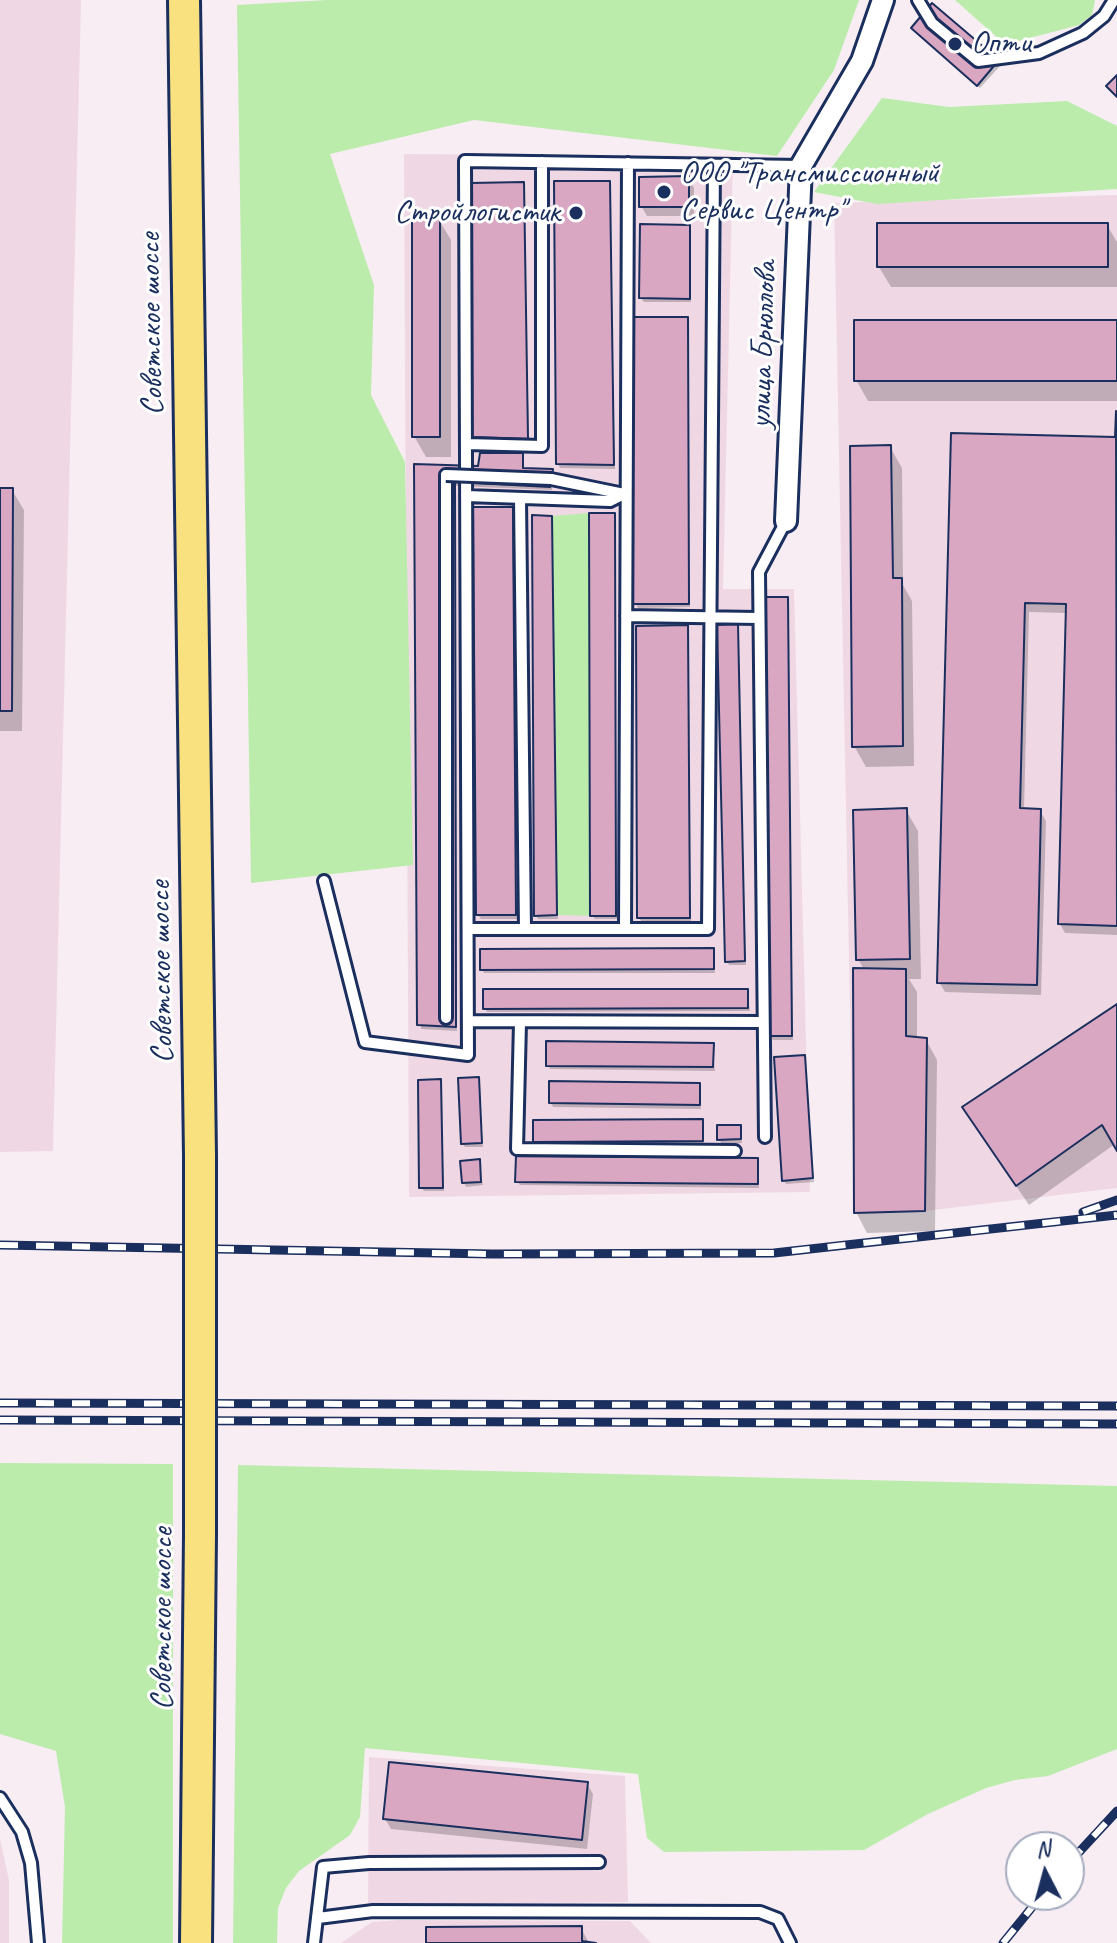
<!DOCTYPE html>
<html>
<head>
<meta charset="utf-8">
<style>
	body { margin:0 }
	#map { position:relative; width:1117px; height:1943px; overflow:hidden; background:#f8edf3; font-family:Caveat,sans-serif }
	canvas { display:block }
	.north { position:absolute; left:1005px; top:1831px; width:80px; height:80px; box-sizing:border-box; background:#fff; border:2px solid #a4acbf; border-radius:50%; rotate:354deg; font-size:22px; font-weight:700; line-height:32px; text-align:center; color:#1b2f5e }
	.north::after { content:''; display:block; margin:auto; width:28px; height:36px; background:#1b2f5e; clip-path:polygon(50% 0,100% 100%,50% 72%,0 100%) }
</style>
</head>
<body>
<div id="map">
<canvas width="1117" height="1943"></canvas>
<div class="north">N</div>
</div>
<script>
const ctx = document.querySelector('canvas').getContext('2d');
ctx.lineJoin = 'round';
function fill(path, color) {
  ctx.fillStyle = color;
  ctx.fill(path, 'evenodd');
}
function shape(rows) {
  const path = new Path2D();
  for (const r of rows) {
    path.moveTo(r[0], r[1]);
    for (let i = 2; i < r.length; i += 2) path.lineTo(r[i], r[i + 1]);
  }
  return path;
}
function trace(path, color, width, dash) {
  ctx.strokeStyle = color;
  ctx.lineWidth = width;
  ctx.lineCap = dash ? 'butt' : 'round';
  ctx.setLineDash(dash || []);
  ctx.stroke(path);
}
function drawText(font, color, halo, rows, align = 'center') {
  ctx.font = font + ' Caveat,sans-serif';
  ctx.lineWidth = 6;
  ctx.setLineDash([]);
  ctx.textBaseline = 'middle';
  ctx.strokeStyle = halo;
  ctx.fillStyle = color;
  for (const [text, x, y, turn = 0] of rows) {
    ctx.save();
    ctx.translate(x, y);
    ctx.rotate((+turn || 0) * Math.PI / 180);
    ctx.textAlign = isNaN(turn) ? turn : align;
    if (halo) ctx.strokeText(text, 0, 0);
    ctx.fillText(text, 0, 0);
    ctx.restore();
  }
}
fill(shape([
	[0,0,81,0,53,1151,0,1152],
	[404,154,733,156,723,589,794,589,810,1192,409,1197],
	[1117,195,1117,1188,925,1211,854,1213,834,203],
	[369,1757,625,1776,628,1902,368,1905],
	[0,1839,9,1880,9,1943,0,1943],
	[399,1920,630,1921,651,1943,341,1943,372,1922]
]), '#efd8e4');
fill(shape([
	[327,0,859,0,834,70,777,156,474,120,330,154,374,285,371,395,405,462,413,865,251,883,237,5],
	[955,0,1095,0,1095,1,1092,15,1079,25,1011,43,1000,40],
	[882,98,949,107,1067,101,1117,126,1117,189,877,204,814,192],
	[589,513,590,916,557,915,552,516],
	[0,1463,173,1464,173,1943,62,1943,65,1807,56,1751,0,1734],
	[238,1465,1117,1486,1117,1749,1048,1776,1015,1780,986,1788,928,1814,864,1850,664,1852,647,1838,638,1774,365,1748,360,1817,350,1835,299,1871,286,1888,278,1908,277,1943,233,1943]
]), '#bbecac');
fill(shape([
	[913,29,998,61,1000,66,980,88],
	[688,178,694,188,694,216,647,216,641,206],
	[609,183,615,469,560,468,558,464],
	[523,184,529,443,476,441,473,437],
	[439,220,451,240,451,457,426,457,414,436],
	[1107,225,1117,242,1117,287,891,287,879,267],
	[689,227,691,302,644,302,641,298],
	[686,319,690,607,638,608,635,603],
	[1117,322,1117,401,868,401,856,380],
	[1117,434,1117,935,1065,933,1060,924,1067,613,1029,612,1024,810,1040,811,1046,821,1041,995,945,992,939,982,953,435,1117,439],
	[890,447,902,468,903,585,912,601,914,766,866,767,854,746],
	[521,455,524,470,552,471,552,490,456,486,457,1031,421,1029,416,466,480,468],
	[0,490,12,490,24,510,22,731,0,731],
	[512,509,517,919,481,919,478,915],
	[614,515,617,919,595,919,592,915],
	[551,518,558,919,538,919,536,915],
	[787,599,793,1040,773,1040,770,1036],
	[737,626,746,965,729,965,727,961],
	[687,627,691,922,642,922,639,918],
	[906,810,918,831,921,979,909,979,917,992,917,1039,926,1040,937,1060,935,1231,867,1233,856,1212,865,971,858,959],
	[713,950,715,973,484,973,482,969],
	[747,991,750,1011,487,1012,485,1008],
	[1117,1006,1117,1147,1115,1144,1029,1205,976,1127],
	[712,1044,715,1071,550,1069,548,1065],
	[804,1057,814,1182,786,1184,784,1180],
	[478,1079,483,1147,465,1147,462,1143],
	[440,1081,444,1191,424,1191,421,1187],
	[699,1085,701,1109,553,1107,551,1103],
	[701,1121,704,1145,538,1146,535,1142],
	[740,1127,742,1143,722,1144,719,1139],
	[757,1160,759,1188,520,1185,517,1181],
	[479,1161,483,1185,466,1187,464,1182],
	[587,1784,593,1794,587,1849,391,1829,385,1819],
	[581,1928,589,1943,428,1943]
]), '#0003');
const building = shape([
	[932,3,999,60,977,86,911,28,932,3],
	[1117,75,1117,97,1106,86,1117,75],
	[689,176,689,207,639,207,639,177,689,176],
	[554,181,610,181,614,465,556,464,554,181],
	[524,182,528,439,471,437,471,183,524,182],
	[412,218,440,218,440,437,412,437,412,218],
	[877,223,1108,223,1108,267,877,267,877,223],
	[640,224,690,225,690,299,639,298,640,224],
	[633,317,688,317,689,604,633,604,633,317],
	[854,320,1117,320,1117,381,854,381,854,320],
	[1116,411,1117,926,1058,924,1066,604,1025,603,1020,808,1041,809,1037,985,937,983,951,433,1115,437,1116,411],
	[891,445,893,578,902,578,903,746,852,747,850,446,891,445],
	[480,453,523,453,523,468,553,469,550,487,455,482,456,1027,417,1025,414,464,478,466,480,453],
	[0,488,13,488,12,711,0,711,0,488],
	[473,507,513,507,516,915,476,915,473,507],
	[589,513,615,513,616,916,590,916,589,513],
	[532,515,552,516,557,915,534,916,532,515],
	[764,597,788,597,792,1036,768,1036,764,597],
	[738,624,745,961,725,962,717,625,738,624],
	[688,625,690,918,637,918,636,626,688,625],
	[907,808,910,959,856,960,853,810,907,808],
	[714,948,714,969,480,970,480,949,714,948],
	[853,968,906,969,906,1036,927,1038,925,1211,854,1213,853,968],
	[483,989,748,989,748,1008,483,1009,483,989],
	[1117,1004,1117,1151,1102,1125,1016,1186,962,1107,1117,1004],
	[546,1041,714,1043,713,1067,546,1066,546,1041],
	[805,1055,813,1178,782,1181,774,1057,805,1055],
	[479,1077,482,1143,461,1144,458,1078,479,1077],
	[441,1079,443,1188,419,1188,418,1080,441,1079],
	[549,1081,700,1083,700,1105,549,1103,549,1081],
	[703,1119,703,1141,533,1142,533,1120,703,1119],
	[717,1125,741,1125,741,1139,717,1140,717,1125],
	[516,1156,758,1158,758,1184,515,1182,516,1156],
	[480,1159,481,1182,462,1183,460,1161,480,1159],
	[389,1762,588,1782,582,1840,383,1819,389,1762],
	[582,1926,582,1941,596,1943,426,1943,426,1927,582,1926]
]);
fill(building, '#daa7c2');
trace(building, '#1b2f5e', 2);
const service = shape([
	[918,0,932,23,978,61,1039,53,1083,33,1104,16,1114,0],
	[466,444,542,446,542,162],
	[446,475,446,1018],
	[466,496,610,501,624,494,551,479],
	[520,499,525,929],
	[626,616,758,618],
	[324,881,365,1042,468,1055,465,161,801,166],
	[468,929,708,929,714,165],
	[625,929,628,163],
	[468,1021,763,1022],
	[520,1022,517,1149,735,1151],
	[765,1137,759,572,786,521],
	[0,1798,22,1832,31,1863,38,1943],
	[318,1918,373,1911,760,1912,778,1919,790,1943],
	[314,1943,323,1867,369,1863,599,1862]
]);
const minor = shape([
	[786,521,801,166,862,61,883,0]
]);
const primary = shape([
	[184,0,200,1155],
	[196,1943,200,1534]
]);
trace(service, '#1b2f5e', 16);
trace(minor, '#1b2f5e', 26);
trace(primary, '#1b2f5e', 36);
trace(service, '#fff', 10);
trace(minor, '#fff', 20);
trace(primary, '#fae180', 30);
const rail = shape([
	[1083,1212,1117,1200],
	[0,1245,492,1254,774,1253,1117,1215],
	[0,1403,1117,1406],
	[0,1420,1117,1424],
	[1069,1863,1117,1811],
	[1003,1943,1042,1895]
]);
trace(rail, '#1b2f5e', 9);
trace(rail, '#fff', 6, [18]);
const serviceBridge = shape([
	[446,475,551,479]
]);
const primaryBridge = shape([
	[200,1534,200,1155]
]);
trace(serviceBridge, '#1b2f5e', 16, []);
trace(primaryBridge, '#1b2f5e', 36, []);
trace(serviceBridge, '#fff', 10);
trace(primaryBridge, '#fae180', 30);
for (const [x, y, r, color] of [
	[955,44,8,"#1b2f5e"],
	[664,192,8,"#1b2f5e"],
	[576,213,8,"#1b2f5e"]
]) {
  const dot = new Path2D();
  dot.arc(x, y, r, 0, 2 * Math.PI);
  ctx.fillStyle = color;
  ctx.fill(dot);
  trace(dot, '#fff', 3);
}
drawText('32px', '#1b2f5e', '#fff', [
	["Опти",971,44],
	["ООО \"Трансмиссионный",680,174],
	["Сервис Центр\"",680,211],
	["Стройлогистик",560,213,"right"]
], 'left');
drawText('32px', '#1b2f5e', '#fff', [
	["Советское шоссе",152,324,-91],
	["улица Брюллова",764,345,-88],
	["Советское шоссе",162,972,-91],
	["Советское шоссе",163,1619,-90]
]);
</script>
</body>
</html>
